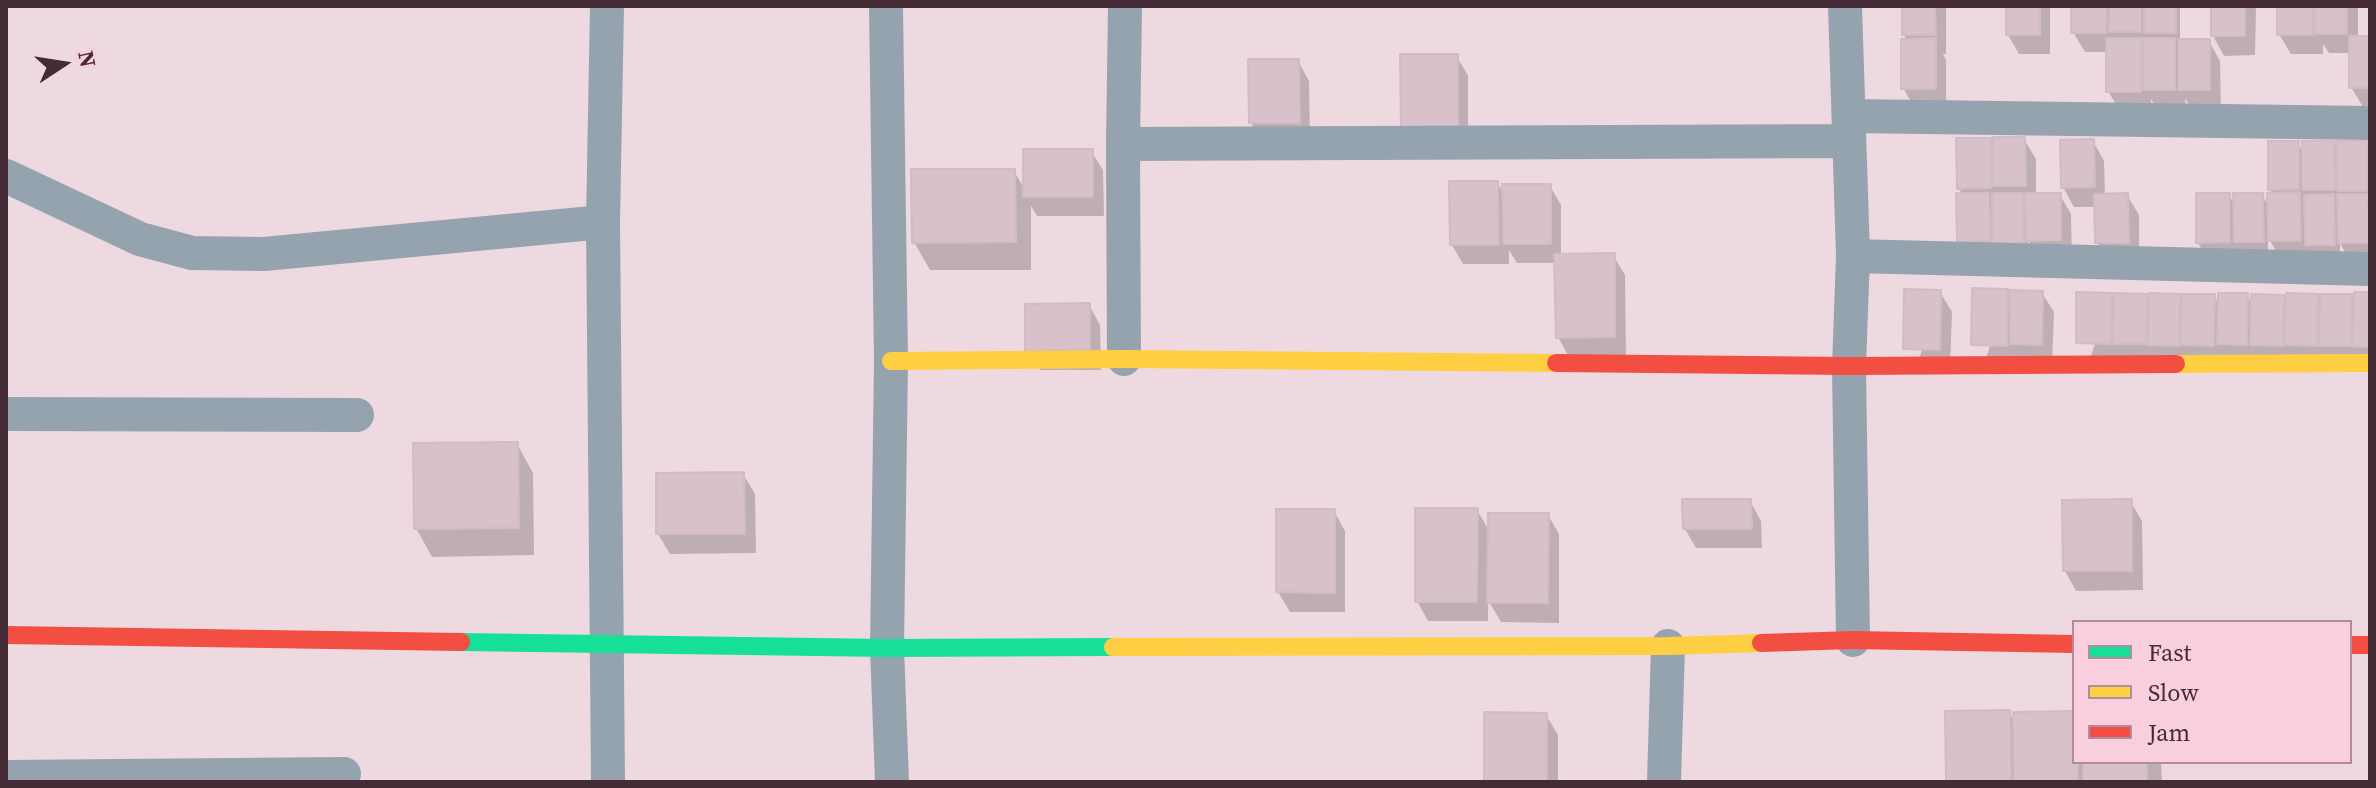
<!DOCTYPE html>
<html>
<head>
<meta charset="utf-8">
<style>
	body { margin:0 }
	#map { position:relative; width:2376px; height:788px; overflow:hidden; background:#efd9e1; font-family:"Source Serif 4",serif }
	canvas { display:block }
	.frame { position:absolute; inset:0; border:8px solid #452b36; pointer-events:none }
	.legend { position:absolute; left:2072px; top:620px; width:280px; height:144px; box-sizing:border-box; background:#f9cfdf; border:2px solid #b18d9b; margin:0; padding:10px 14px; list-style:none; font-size:24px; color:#452b36 }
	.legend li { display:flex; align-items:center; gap:16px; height:40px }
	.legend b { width:40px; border:2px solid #b18d9b }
	.north { position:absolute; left:24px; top:24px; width:80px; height:80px; -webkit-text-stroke:6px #f9cfdf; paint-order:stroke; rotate:78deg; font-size:22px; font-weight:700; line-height:32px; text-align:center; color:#452b36 }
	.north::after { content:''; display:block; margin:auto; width:28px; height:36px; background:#452b36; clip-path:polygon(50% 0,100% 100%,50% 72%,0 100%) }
</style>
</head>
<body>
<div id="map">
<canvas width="2376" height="788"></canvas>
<div class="frame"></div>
<ul class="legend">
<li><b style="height:10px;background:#16e098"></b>Fast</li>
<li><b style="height:10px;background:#ffcf43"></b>Slow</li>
<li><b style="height:10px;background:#f24e42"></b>Jam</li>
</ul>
<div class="north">N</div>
</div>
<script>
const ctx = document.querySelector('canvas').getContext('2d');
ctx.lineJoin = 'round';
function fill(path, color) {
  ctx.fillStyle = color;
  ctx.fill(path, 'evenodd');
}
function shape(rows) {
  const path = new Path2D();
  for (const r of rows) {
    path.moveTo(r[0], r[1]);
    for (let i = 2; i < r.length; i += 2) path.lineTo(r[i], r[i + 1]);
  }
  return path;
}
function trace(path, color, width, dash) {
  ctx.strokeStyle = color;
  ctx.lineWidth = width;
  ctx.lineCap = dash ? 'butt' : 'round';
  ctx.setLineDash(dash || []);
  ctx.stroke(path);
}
fill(shape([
	[1904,6,1946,6,1946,54,1943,54,1946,60,1946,108,1915,108,1903,88,1907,40,1904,35],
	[2008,6,2050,6,2050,54,2019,54,2008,35],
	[2074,6,2180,6,2180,41,2209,41,2220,61,2221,110,2192,109,2185,98,2186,110,2157,109,2151,99,2151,111,2120,111,2108,91,2108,52,2085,52,2073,32],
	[2213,6,2256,6,2255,55,2224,56,2213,36],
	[2279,6,2358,6,2358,38,2370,38,2370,107,2363,107,2351,87,2351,53,2329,53,2323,44,2323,54,2291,54,2279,34],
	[1456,56,1468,75,1468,147,1415,147],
	[1298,61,1309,81,1310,142,1262,143,1251,123],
	[2024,139,2036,159,2036,195,2060,195,2071,214,2072,259,2039,260,2028,240,2028,252,2000,252,1959,241,1963,195,1959,189,1989,140,1995,149],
	[2093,141,2104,161,2105,196,2127,195,2139,215,2139,262,2108,262,2097,242,2096,207,2074,207,2063,187],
	[2298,143,2304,154,2333,143,2338,152,2366,143,2370,149,2370,252,2345,252,2340,243,2340,254,2281,260,2268,237,2268,251,2210,262,2198,243,2229,195,2235,205,2262,195,2269,207,2273,195,2270,189],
	[1091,151,1103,170,1104,216,1037,216,1031,206,1031,270,930,270,914,242,1014,171,1025,190],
	[1497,182,1505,196,1550,186,1561,205,1561,256,1613,255,1625,275,1626,357,1569,357,1558,337,1556,263,1517,263,1509,250,1509,264,1463,264,1452,245],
	[2007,291,2012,300,2042,293,2054,312,2052,364,1984,365],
	[1940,292,1952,312,1950,369,1916,369],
	[2370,294,2370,366,2089,362,2111,295,2116,304,2145,296,2151,305,2151,295,2214,296,2220,306,2247,295,2253,306,2282,297,2288,306,2317,296,2322,305,2322,296],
	[1089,305,1100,325,1101,370,1039,370],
	[517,444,533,473,534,555,432,557,416,528],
	[743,474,755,494,756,553,670,554,658,534],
	[1750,501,1761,521,1762,548,1696,548,1685,529],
	[2130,501,2142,521,2143,590,2076,591,2065,571],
	[1477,510,1490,532,1548,515,1559,534,1559,623,1501,622,1488,600,1488,621,1428,621,1417,601],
	[1334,511,1345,531,1345,612,1290,612,1278,592],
	[2009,712,2015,724,2074,713,2074,762,2161,762,2162,782,1948,782],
	[1546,715,1558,735,1558,782,1486,782]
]), '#0003');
const building = shape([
	[1902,6,1935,6,1936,35,1902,35,1902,6],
	[2006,6,2040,6,2040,35,2006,35,2006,6],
	[2071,6,2107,6,2106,33,2071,33,2071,6],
	[2110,6,2141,6,2141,32,2109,32,2110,6],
	[2144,6,2176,6,2176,33,2144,33,2144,6],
	[2211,6,2245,6,2245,36,2211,36,2211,6],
	[2277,6,2313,6,2313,35,2277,35,2277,6],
	[2315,6,2347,6,2347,34,2315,34,2315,6],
	[2349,36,2370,36,2370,88,2349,88,2349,36],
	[1936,38,1936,89,1901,89,1901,39,1936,38],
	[2106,38,2141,38,2141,92,2106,92,2106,38],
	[2143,38,2175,38,2175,90,2143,90,2143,38],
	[2178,39,2210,39,2210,90,2178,90,2178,39],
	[1400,54,1458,54,1458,128,1401,128,1400,54],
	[1248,59,1299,59,1300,123,1249,123,1248,59],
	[1993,137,2025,137,2026,186,1993,186,1993,137],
	[1956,138,1991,138,1991,188,1957,189,1956,138],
	[2094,139,2095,187,2061,188,2060,140,2094,139],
	[2268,141,2299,141,2299,189,2268,190,2268,141],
	[2302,141,2334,141,2335,190,2302,190,2302,141],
	[2336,141,2367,141,2368,191,2337,191,2336,141],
	[1023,149,1093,149,1093,197,1023,197,1023,149],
	[911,169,1015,169,1016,242,912,243,911,169],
	[1449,181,1498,181,1499,245,1450,245,1449,181],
	[1502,184,1551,184,1551,244,1503,244,1502,184],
	[2300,192,2301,241,2268,241,2267,193,2300,192],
	[1956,193,1989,193,1990,241,1957,242,1956,193],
	[1992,193,2023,193,2024,242,1992,243,1992,193],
	[2025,193,2061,193,2061,240,2026,241,2025,193],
	[2128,193,2129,243,2095,243,2094,194,2128,193],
	[2196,193,2230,193,2230,242,2196,243,2196,193],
	[2233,193,2263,193,2264,242,2234,242,2233,193],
	[2334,194,2335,245,2305,245,2304,195,2334,194],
	[2337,194,2368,194,2369,243,2338,243,2337,194],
	[1615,253,1615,337,1556,338,1554,254,1615,253],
	[1972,288,2008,289,2007,346,1971,345,1972,288],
	[1904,289,1941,290,1940,350,1903,349,1904,289],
	[2010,290,2043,291,2042,345,2010,344,2010,290],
	[2076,292,2112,293,2111,344,2076,343,2076,292],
	[2354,292,2370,292,2370,347,2353,347,2354,292],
	[2114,293,2147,294,2146,344,2113,344,2114,293],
	[2149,293,2180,294,2179,346,2148,345,2149,293],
	[2218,293,2248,293,2247,345,2217,344,2218,293],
	[2286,293,2318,294,2317,346,2285,345,2286,293],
	[2182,294,2215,294,2214,346,2181,345,2182,294],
	[2251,294,2284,295,2283,346,2250,345,2251,294],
	[2320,294,2352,294,2352,346,2319,346,2320,294],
	[1090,303,1090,350,1025,351,1025,304,1090,303],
	[518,442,519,528,414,529,413,443,518,442],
	[744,472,745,534,656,534,656,473,744,472],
	[1682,499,1751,499,1752,529,1683,529,1682,499],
	[2132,499,2132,571,2063,571,2062,500,2132,499],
	[1415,508,1478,508,1477,602,1415,602,1415,508],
	[1276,509,1335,509,1335,593,1276,592,1276,509],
	[1488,513,1549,513,1548,603,1487,603,1488,513],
	[2010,710,2011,782,1946,782,1945,711,2010,710],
	[2074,711,2074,762,2078,762,2078,782,2014,782,2013,712,2074,711],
	[1484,712,1547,713,1547,782,1484,782,1484,712],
	[2083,762,2147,762,2147,782,2083,782,2083,762]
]);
fill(building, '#d9c1cb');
trace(building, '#d1bbc4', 2);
trace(shape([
	[607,6,603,222,608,782],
	[886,6,891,361,887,648,892,782],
	[1845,6,1853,256,1849,366,1853,640],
	[1850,116,2370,123],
	[1123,144,1125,6],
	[6,176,140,239,192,253,264,254,603,222],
	[1853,256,2370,269],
	[1124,359,1123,144,1849,141],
	[6,414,357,415],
	[6,777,344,774],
	[1664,782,1668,646]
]), '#95a3af', 34);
trace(shape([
	[461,642,887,648,1113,647]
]), '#16e098', 18);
trace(shape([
	[891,361,1124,359,1556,363],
	[2176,364,2370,363],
	[1113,647,1668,646,1761,643]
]), '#ffcf43', 18);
trace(shape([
	[1556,363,1849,366,2176,364],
	[6,635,461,642],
	[1761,643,1853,640,2074,644],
	[2350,645,2370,645]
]), '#f24e42', 18);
</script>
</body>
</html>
